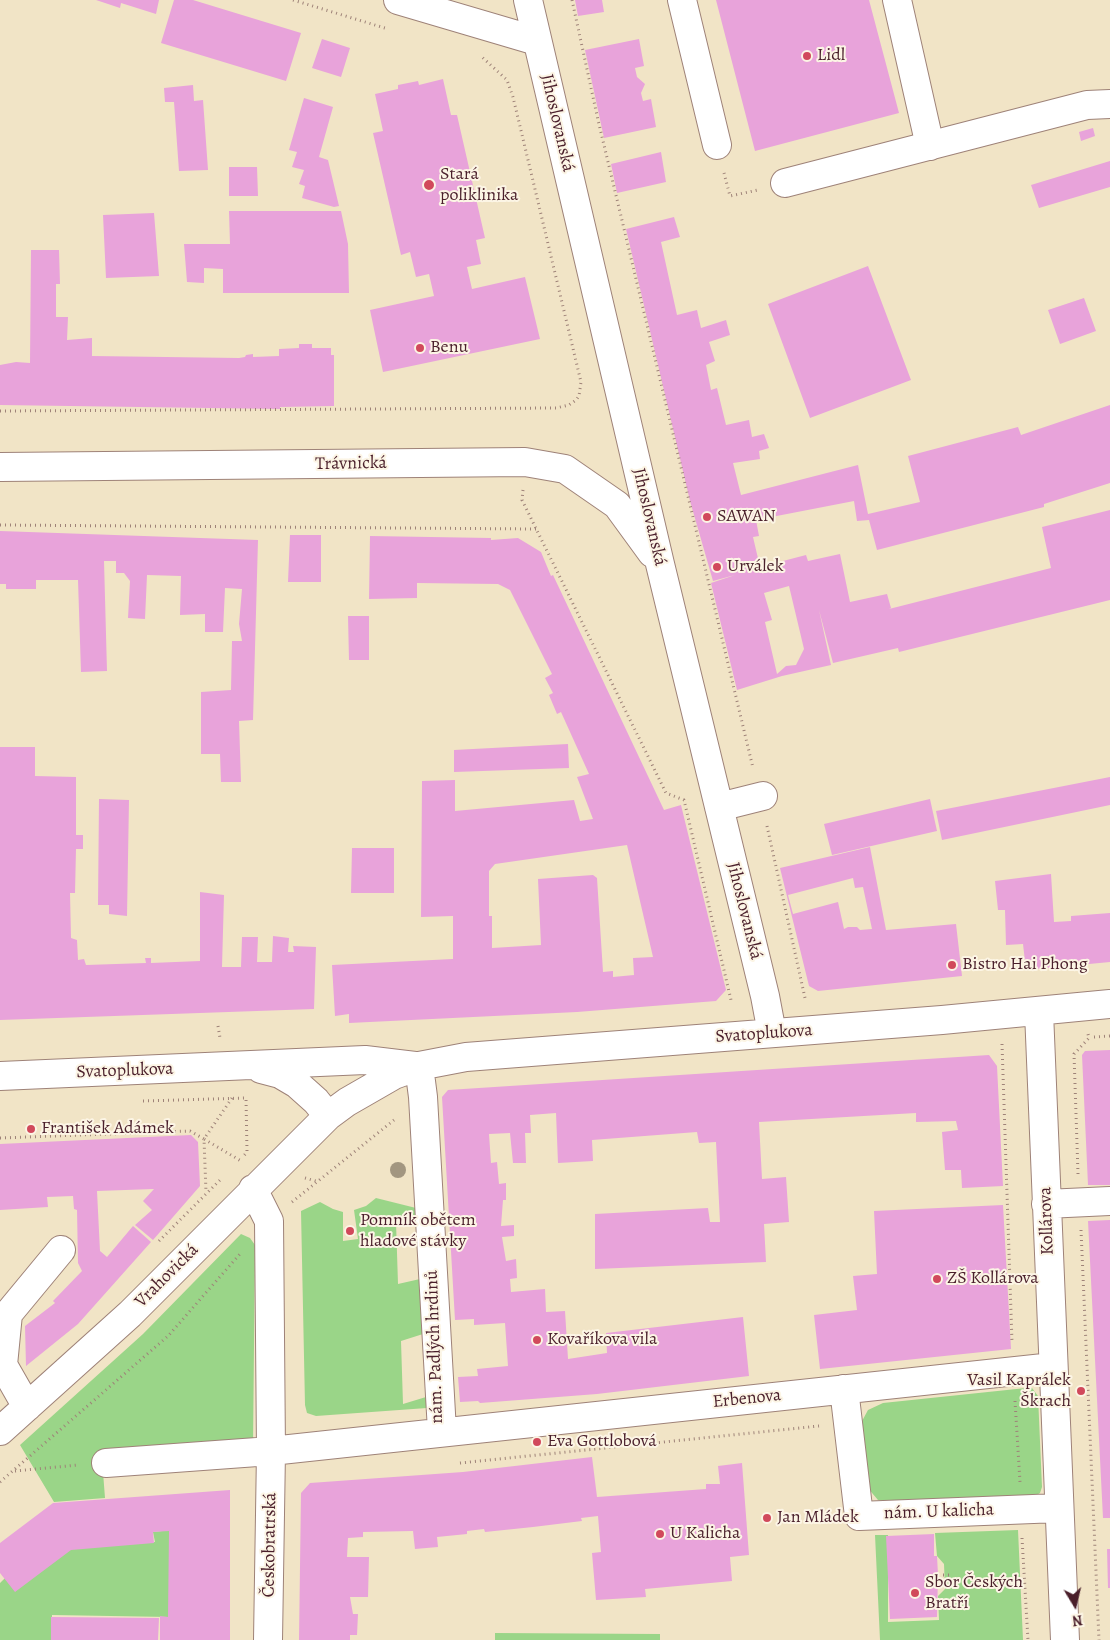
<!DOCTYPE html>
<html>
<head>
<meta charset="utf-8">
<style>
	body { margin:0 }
	#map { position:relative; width:1110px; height:1640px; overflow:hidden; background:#f1e4c6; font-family:Alegreya,serif }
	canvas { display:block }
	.north { position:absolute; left:1050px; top:1580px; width:50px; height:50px; -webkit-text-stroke:4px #fcf5e5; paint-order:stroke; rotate:171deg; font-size:14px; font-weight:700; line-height:20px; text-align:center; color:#4a1f2b }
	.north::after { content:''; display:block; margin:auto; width:18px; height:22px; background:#4a1f2b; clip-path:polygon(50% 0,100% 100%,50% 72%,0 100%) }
</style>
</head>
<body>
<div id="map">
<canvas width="1110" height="1640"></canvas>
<div class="north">N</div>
</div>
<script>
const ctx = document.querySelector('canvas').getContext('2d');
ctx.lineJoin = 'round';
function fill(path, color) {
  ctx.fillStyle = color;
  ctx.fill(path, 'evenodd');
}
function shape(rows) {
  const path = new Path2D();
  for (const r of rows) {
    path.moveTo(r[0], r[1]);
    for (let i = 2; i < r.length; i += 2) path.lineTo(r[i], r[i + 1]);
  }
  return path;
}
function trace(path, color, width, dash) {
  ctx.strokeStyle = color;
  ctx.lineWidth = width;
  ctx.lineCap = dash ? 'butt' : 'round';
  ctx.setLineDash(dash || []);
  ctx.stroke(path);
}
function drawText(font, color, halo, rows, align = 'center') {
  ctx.font = font + ' Alegreya,serif';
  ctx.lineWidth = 4;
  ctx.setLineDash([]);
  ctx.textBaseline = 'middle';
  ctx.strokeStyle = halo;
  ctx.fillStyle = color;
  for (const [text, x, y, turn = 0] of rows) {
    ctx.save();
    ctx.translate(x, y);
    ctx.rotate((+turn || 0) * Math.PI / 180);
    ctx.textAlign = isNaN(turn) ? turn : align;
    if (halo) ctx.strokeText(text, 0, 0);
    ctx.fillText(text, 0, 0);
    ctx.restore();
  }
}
fill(shape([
	[376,1198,416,1208,416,1216,396,1222,398,1284,420,1279,423,1334,401,1341,403,1404,426,1397,427,1408,316,1416,307,1413,305,1405,301,1211,320,1202,333,1209,343,1212,343,1241,358,1239,354,1210,366,1206],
	[241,1234,250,1238,255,1245,253,1447,102,1459,105,1498,54,1502,20,1445,143,1334],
	[1026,1388,1032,1388,1038,1396,1042,1487,1040,1493,1033,1497,892,1503,878,1500,867,1487,861,1423,868,1410,883,1403],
	[171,1530,169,1617,52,1615,52,1640,0,1640,0,1583,6,1577,73,1548,155,1542,153,1532],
	[1018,1530,1023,1640,880,1640,875,1535,888,1535,888,1622,939,1620,938,1596,945,1589,944,1564,937,1556,935,1533],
	[495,1633,660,1634,660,1640,495,1640]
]), '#9ad588');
fill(shape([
	[96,0,159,0,156,14,121,3,120,8],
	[174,0,193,0,301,33,286,81,161,43],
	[575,0,602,0,604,12,578,16],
	[716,0,869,0,899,113,755,151],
	[322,39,350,48,341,77,312,68],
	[639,39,644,66,635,68,637,77,645,84,641,93,643,101,651,99,656,127,604,138,585,50],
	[443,79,451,115,457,115,485,238,476,240,481,264,467,267,472,289,525,277,540,339,383,372,370,310,434,296,429,274,416,277,410,252,401,255,373,133,383,131,375,94,398,89,398,85,418,81,419,85],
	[193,85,194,101,203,100,208,170,179,171,174,102,165,102,164,88],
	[304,98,333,107,319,157,328,160,339,206,334,207,302,198,305,186,299,184,304,170,292,167,297,152,289,150],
	[1093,128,1095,136,1081,141,1079,132],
	[661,152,666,182,617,193,611,164],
	[1110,161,1110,187,1039,208,1031,185],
	[229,167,257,167,258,196,229,196],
	[229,211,341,211,348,244,349,293,223,293,223,269,204,268,204,283,187,282,184,244,230,244],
	[154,213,159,276,106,278,103,215],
	[674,217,680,237,661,242,677,315,697,310,701,328,726,320,730,335,709,342,715,361,706,365,711,390,717,388,726,425,749,420,752,437,764,434,769,448,759,451,760,459,733,463,741,495,858,465,868,514,920,502,908,456,1018,427,1021,435,1110,405,1110,483,1044,504,1044,507,877,550,869,520,857,521,854,501,756,520,759,536,753,537,760,567,806,555,808,561,840,554,850,602,887,594,891,608,889,609,1051,568,1042,527,1110,510,1110,600,899,652,898,648,833,663,819,610,831,665,782,676,737,690,711,583,735,575,713,581,690,501,626,229],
	[789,586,804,649,796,665,786,666,777,674,765,622,772,620,764,593],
	[31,250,59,250,60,284,56,284,56,317,68,317,67,340,92,338,92,356,239,358,245,357,246,355,253,354,253,357,279,356,279,349,299,348,299,344,312,344,312,348,331,348,331,355,334,355,334,406,280,407,280,409,0,405,0,365,16,362,30,363],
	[868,266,911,380,810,418,768,304],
	[1084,298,1096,331,1060,344,1048,310],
	[0,531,258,540,253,720,239,721,241,782,221,782,220,754,201,754,201,692,231,690,232,641,242,641,239,624,242,589,225,588,223,632,205,632,205,614,180,615,181,576,147,575,145,619,128,618,130,581,124,573,116,573,116,561,104,561,107,671,81,672,78,580,36,580,36,589,6,589,6,584,0,584],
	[290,535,321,535,321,582,288,582],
	[370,536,491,538,491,540,518,538,541,552,551,576,553,575,664,810,681,805,726,990,716,1001,577,1012,349,1023,349,1014,335,1016,332,965,453,959,453,916,421,917,422,781,455,780,455,811,574,800,580,821,593,819,577,777,589,774,561,712,557,714,549,695,553,693,545,678,552,674,510,590,498,584,417,583,417,598,369,599],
	[627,845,653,957,633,958,634,975,613,977,613,971,603,972,597,878,593,875,538,879,541,945,492,948,492,916,489,916,489,871,495,864],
	[348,616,369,616,369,660,349,660],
	[568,744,569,768,454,772,454,750],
	[0,747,35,747,35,776,76,777,76,835,83,835,83,849,76,849,75,893,70,893,71,938,77,940,78,960,84,959,86,965,146,963,145,958,151,958,151,963,200,961,200,892,224,895,222,967,241,967,242,937,258,937,257,962,272,962,273,936,289,938,288,952,294,952,293,946,316,947,314,1009,0,1020],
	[1110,777,1110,805,942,840,936,811],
	[99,799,129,800,127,916,109,914,109,905,98,905],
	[930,799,937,831,832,855,824,824],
	[870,847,886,930,956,924,962,976,818,991,809,986,780,868],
	[853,878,855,888,863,887,872,929,860,930,857,927,848,927,844,929,838,902,793,914,788,895],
	[352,848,394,848,394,893,351,893],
	[1051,874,1054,922,1071,921,1071,916,1110,913,1110,962,1026,970,1023,944,1006,945,1005,910,998,910,995,881],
	[1110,1050,1110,1185,1088,1185,1082,1055,1085,1051],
	[989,1055,997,1066,1003,1186,962,1188,961,1170,945,1170,942,1132,958,1130,956,1121,916,1122,916,1113,759,1122,762,1179,786,1177,789,1222,764,1224,766,1262,595,1269,595,1214,708,1208,710,1222,720,1222,716,1142,699,1143,697,1132,592,1140,593,1161,558,1163,556,1113,530,1115,531,1133,525,1133,526,1163,513,1163,510,1133,489,1134,491,1163,497,1162,499,1184,506,1183,506,1200,503,1200,501,1226,514,1225,514,1236,502,1237,506,1261,516,1259,517,1278,510,1279,511,1292,545,1289,546,1312,565,1311,568,1359,607,1353,606,1333,743,1317,749,1376,597,1394,480,1403,478,1401,460,1402,458,1377,478,1376,477,1369,508,1366,505,1323,474,1325,474,1319,455,1320,442,1097,448,1090],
	[191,1135,198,1142,200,1186,153,1240,135,1225,152,1210,143,1201,154,1189,97,1191,100,1251,107,1257,133,1226,151,1242,78,1324,26,1366,25,1326,55,1303,53,1301,82,1271,78,1263,77,1210,74,1209,73,1196,47,1197,48,1207,0,1210,0,1144],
	[1003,1205,1011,1349,820,1369,814,1315,857,1310,853,1276,877,1274,874,1211],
	[1110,1220,1110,1518,1103,1518,1088,1221],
	[592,1457,597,1497,706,1489,706,1484,720,1484,718,1466,742,1463,749,1555,730,1557,732,1581,645,1589,646,1597,596,1600,592,1553,601,1552,598,1516,581,1518,582,1521,533,1527,485,1532,484,1529,467,1531,467,1534,437,1537,438,1547,415,1549,413,1531,363,1532,363,1537,348,1538,347,1557,369,1557,368,1597,350,1597,353,1614,358,1614,357,1635,350,1635,350,1640,299,1640,301,1493,310,1483,463,1472],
	[230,1490,230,1640,160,1640,160,1616,168,1617,169,1531,153,1532,154,1543,71,1550,15,1592,0,1573,0,1543,53,1503],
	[934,1534,934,1556,937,1556,938,1575,937,1617,890,1619,886,1536],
	[1107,1549,1110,1549,1110,1588,1108,1588],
	[51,1617,159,1618,158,1640,51,1640]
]), '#e8a3da');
const minor = shape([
	[398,0,537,41],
	[528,0,660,564,765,996,772,1033],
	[682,0,717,145],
	[897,0,930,146],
	[785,183,1087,105,1110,104],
	[0,467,525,462,565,469,617,505,652,553],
	[719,807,763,796],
	[1039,1012,1065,1640],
	[419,1066,423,1097,442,1431],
	[261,1069,280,1074,297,1084,316,1101,328,1116],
	[0,1076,365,1060,415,1066],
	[253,1189,269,1221,271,1451,268,1640],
	[1046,1204,1110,1201],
	[844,1389,859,1516,1058,1508],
	[27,1407,3,1365,8,1314,61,1250],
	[0,1431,130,1314,328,1116,347,1102,394,1075,419,1066,466,1057,942,1020,1110,1004],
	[106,1463,271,1451,1053,1367]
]);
trace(minor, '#9e8278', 30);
trace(shape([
	[293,0,388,29],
	[572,0,598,120,753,768],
	[724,173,730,196,758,190],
	[0,411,556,408,569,405,576,400,579,396,581,382,513,97,507,80,482,57],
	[523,490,522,500,666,793,684,800,731,1000],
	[0,525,536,529],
	[767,826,805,998],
	[218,1026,220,1038],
	[1094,1037,1110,1036],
	[1002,1044,1012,1342],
	[232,1098,204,1139,241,1161],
	[143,1101,246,1098,247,1152,242,1158],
	[0,1138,190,1131,204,1139,206,1192],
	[1078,1174,1074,1054,1089,1038,1088,1034],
	[305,1178,319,1182],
	[292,1202,394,1120],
	[1081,1230,1099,1640],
	[159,1241,222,1178],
	[1015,1401,1020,1482],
	[460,1463,819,1426],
	[15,1471,78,1465],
	[0,1482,168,1336,240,1254],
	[1022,1538,1028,1640],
	[938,1575,950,1575]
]), '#9e8278', 3, [1, 4]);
trace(minor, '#fff', 28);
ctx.fillStyle = '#a29680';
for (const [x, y] of [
	[398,1170]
]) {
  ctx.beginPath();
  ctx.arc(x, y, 8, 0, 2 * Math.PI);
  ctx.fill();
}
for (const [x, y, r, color] of [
	[807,56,5,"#d1495b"],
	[429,185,6,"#d1495b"],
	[420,348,5,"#d1495b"],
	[707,517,5,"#d1495b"],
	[717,567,5,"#d1495b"],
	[952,965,5,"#d1495b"],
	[31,1129,5,"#d1495b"],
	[350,1231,5,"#d1495b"],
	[937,1279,5,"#d1495b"],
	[537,1340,5,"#d1495b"],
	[1081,1391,5,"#d1495b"],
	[537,1442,5,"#d1495b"],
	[767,1518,5,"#d1495b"],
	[660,1534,5,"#d1495b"],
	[915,1593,5,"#d1495b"]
]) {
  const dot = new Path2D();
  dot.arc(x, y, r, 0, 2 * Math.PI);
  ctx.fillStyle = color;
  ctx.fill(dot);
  trace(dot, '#fcf5e5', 2);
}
drawText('18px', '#4a1f2b', '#fcf5e5', [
	["Lidl",817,56],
	["Stará",440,175],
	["poliklinika",440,196],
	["Benu",430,348],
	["SAWAN",717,517],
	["Urválek",727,567],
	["Bistro Hai Phong",962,965],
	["František Adámek",41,1129],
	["Pomník obětem",360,1221],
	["hladové stávky",360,1242],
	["ZŠ Kollárova",947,1279],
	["Kovaříkova vila",547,1340],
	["Vasil Kaprálek",1071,1381,"right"],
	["Škrach",1071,1402,"right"],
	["Eva Gottlobová",547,1442],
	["Jan Mládek",777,1518],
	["U Kalicha",670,1534],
	["Sbor Českých",925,1583],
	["Bratří",925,1604]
], 'left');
drawText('18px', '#4a1f2b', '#fcf5e5', [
	["Jihoslovanská",557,123,77],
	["Trávnická",351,464,-1],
	["Jihoslovanská",649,517,77],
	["Jihoslovanská",744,911,76],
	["Svatoplukova",764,1034,-4],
	["Svatoplukova",125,1071,-2],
	["Kollárova",1047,1221,-92],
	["Vrahovická",167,1276,-45],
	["nám. Padlých hrdinů",435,1347,-92],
	["Erbenova",747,1399,-6],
	["nám. U kalicha",939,1512,-2],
	["Českobratrská",270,1545,-89]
]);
</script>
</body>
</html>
